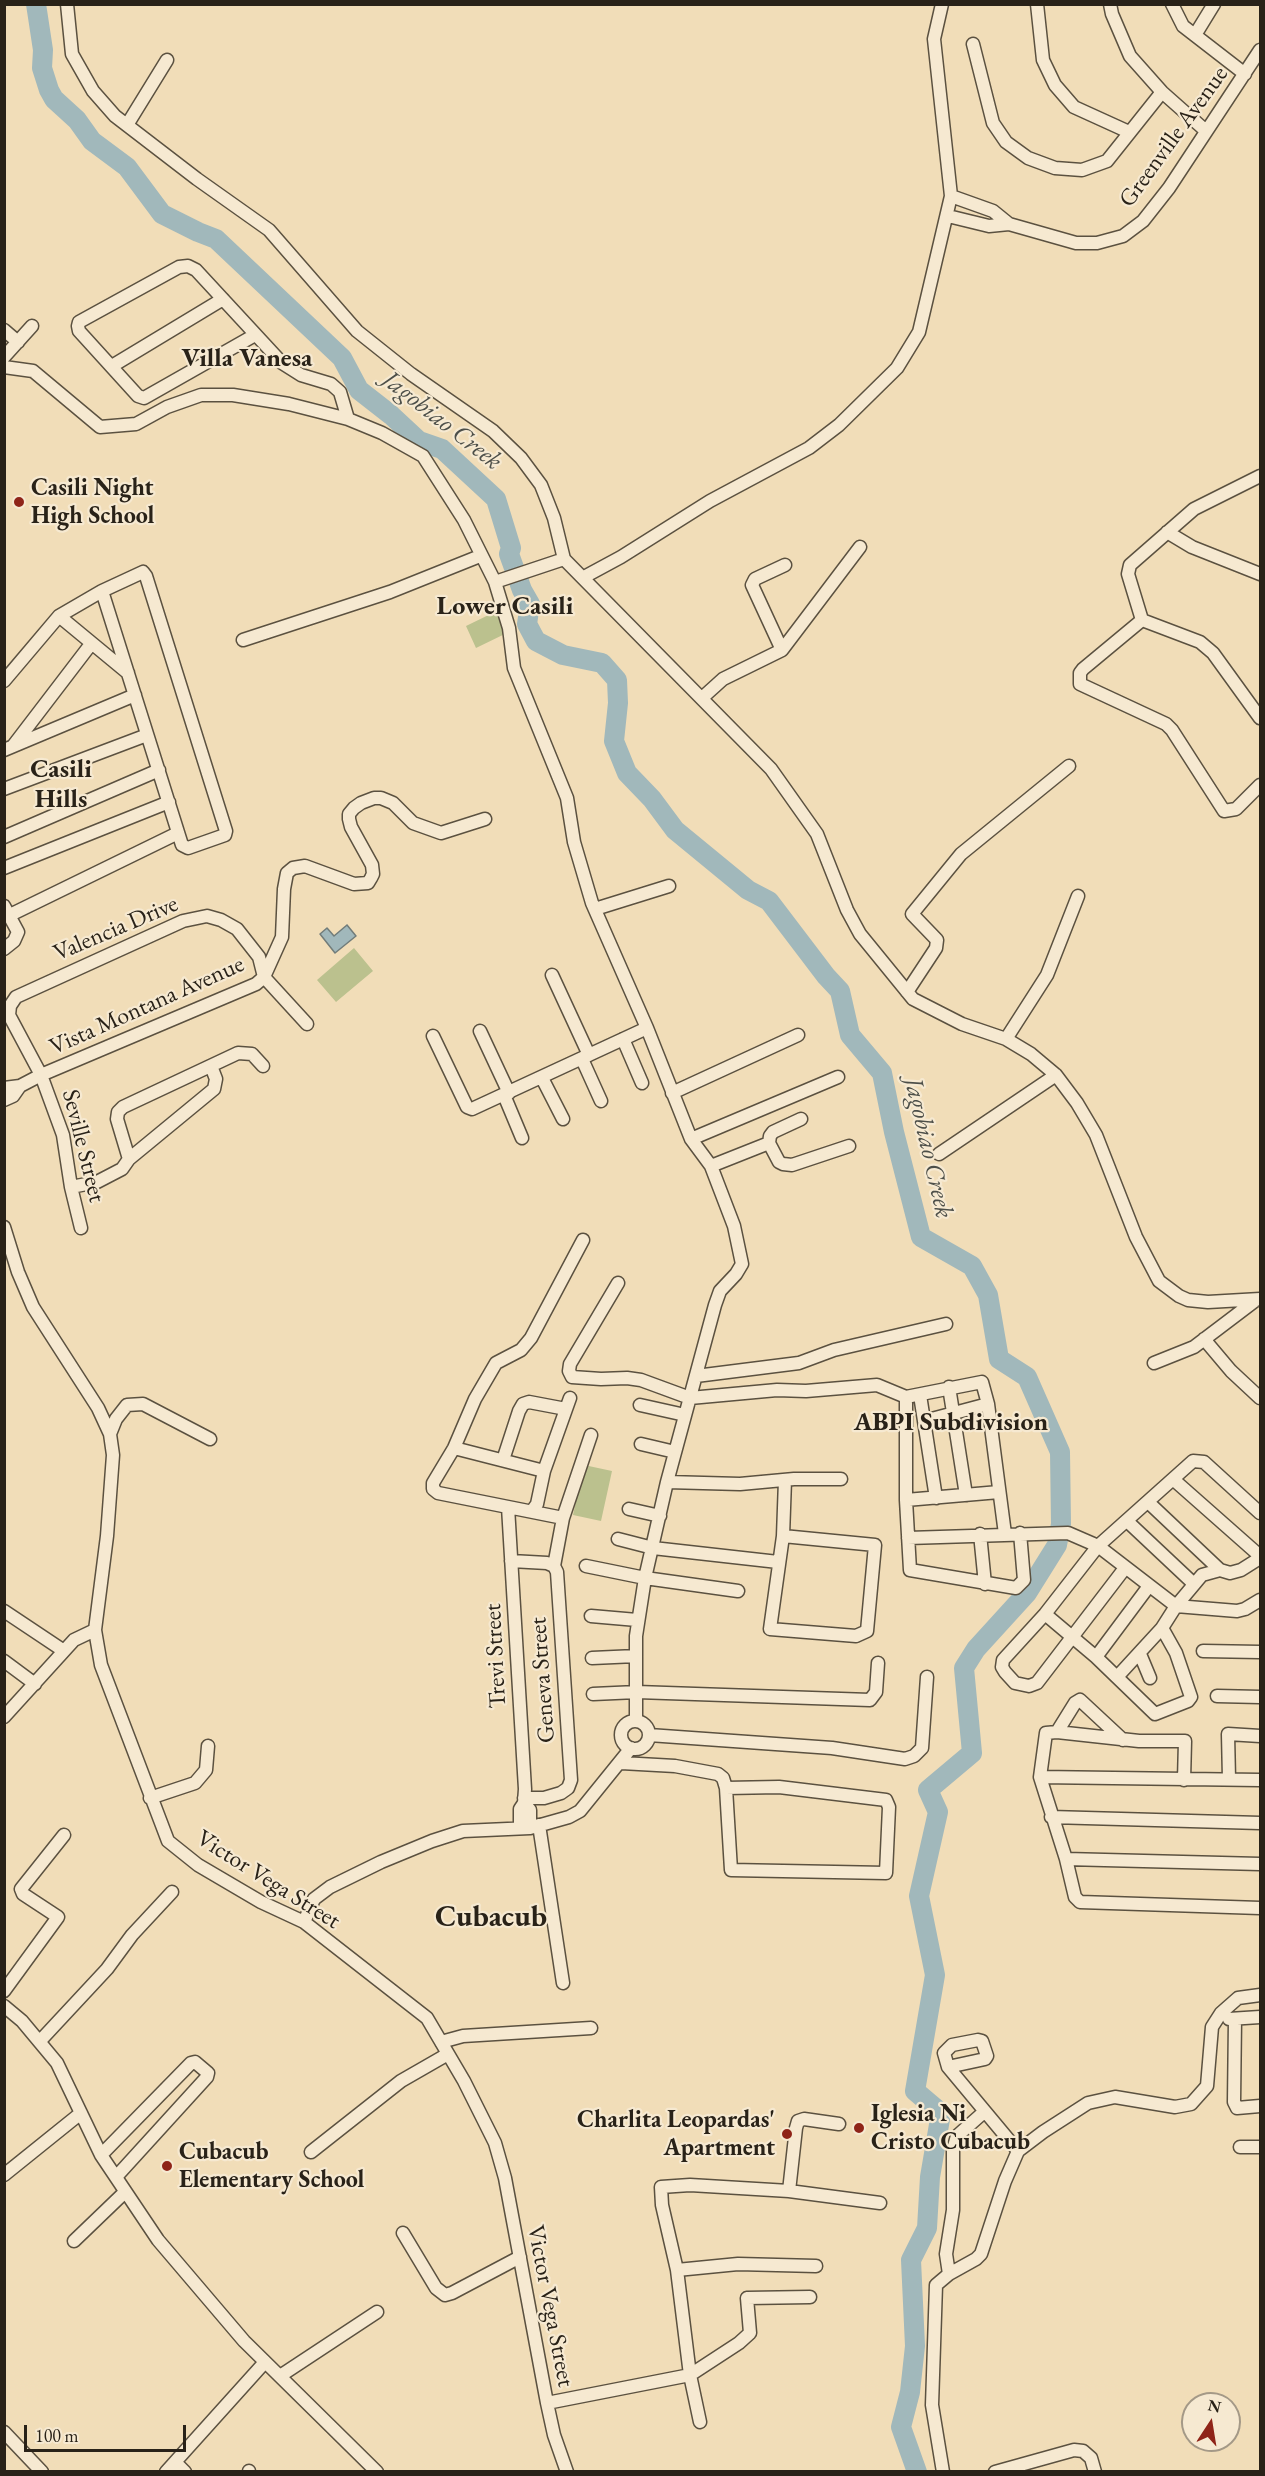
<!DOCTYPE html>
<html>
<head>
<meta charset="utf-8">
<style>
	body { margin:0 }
	#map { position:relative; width:1265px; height:2476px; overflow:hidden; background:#f1ddb8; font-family:"EB Garamond",serif }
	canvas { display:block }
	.frame { position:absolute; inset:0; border:6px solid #292218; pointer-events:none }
	.north { position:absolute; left:1181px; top:2392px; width:60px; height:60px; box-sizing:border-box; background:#f6e9d1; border:2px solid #a49987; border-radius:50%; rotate:12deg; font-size:16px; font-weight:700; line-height:24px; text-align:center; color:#292218 }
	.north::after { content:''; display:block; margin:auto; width:21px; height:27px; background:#8f2418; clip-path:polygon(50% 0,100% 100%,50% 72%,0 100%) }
	.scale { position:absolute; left:24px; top:2425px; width:162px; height:27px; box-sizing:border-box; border:3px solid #292218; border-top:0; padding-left:8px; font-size:18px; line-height:21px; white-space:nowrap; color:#292218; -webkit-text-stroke:4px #f6e9d1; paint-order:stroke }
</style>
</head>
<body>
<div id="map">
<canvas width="1265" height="2476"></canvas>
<div class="frame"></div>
<div class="north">N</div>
<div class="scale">100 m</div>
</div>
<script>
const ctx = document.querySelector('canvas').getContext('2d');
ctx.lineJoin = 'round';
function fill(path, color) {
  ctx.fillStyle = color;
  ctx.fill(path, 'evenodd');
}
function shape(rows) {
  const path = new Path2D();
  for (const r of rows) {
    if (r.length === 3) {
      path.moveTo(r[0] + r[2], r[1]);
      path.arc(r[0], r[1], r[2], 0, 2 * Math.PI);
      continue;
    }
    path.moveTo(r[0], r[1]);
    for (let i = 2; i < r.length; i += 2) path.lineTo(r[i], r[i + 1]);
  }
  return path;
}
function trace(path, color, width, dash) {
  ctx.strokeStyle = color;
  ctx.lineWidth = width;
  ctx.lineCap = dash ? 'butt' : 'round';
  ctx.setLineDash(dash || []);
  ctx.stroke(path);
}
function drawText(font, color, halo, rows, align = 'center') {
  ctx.font = font + ' "EB Garamond",serif';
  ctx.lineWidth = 4.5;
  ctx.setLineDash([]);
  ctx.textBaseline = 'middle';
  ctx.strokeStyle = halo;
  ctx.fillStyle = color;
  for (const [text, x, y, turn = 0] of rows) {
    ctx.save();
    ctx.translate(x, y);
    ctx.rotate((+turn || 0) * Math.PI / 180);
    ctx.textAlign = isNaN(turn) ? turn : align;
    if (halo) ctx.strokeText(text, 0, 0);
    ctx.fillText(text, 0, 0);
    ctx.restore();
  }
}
fill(shape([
	[503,608,513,630,476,648,466,626],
	[354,948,373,971,336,1002,317,980],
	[584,1465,612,1471,601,1521,573,1515]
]), '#bbc18e');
const water = shape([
	[347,925,356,936,335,953,320,934,327,928,334,936,347,925]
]);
fill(water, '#a1b8bb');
trace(water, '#717c7a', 1.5);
trace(shape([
	[36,4,43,50,42,68,49,90,54,99,77,120,92,141,127,167,162,214,198,232,216,239,342,358,359,390,391,415,419,441,442,449,496,499,511,548,509,554,522,590,530,604,527,624,536,641,563,655,602,663,617,680,618,703,614,741,627,773,652,799,675,830,748,890,769,901,826,976,840,991,850,1035,882,1073,894,1132,921,1237,972,1266,988,1295,999,1359,1027,1377,1060,1452,1061,1524,1057,1545,1027,1593,976,1649,964,1668,972,1753,928,1790,938,1812,919,1896,935,1975,915,2091,941,2113,930,2177,927,2228,911,2260,915,2346,910,2392,901,2427,917,2472]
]), '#a1b8bb', 20);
const minor = shape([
	[67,4,72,54,93,91,115,116,197,179,269,230,357,331,411,374,493,431,521,458,541,485,554,518,564,559,771,769,817,834,847,910,860,934,913,999,962,1024,1006,1039,1031,1054,1056,1075,1077,1103,1096,1135,1136,1237,1159,1281,1179,1296,1188,1300,1208,1302,1260,1299],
	[1037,4,1043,60,1055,85,1074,107,1129,132],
	[1110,4,1112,14,1130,56,1162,92,1206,131],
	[1172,4,1183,26,1245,74],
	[1195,35,1214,4],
	[973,44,993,123,1006,142,1028,158,1055,168,1082,170,1107,161,1162,92],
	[127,125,167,60],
	[951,196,993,211,1009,224],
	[948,216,989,226,1009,224,1076,243,1097,243,1123,236,1143,221,1169,188,1260,50],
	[4,330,18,342],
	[255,335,144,398,138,396,79,331,78,326,79,322,179,267,188,266,196,270,282,363,301,375,331,384,340,392,348,419],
	[4,357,32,326],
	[112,366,223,299],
	[4,367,33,371,100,427,136,424,167,407,201,395,233,395,289,404,348,419,382,433,423,456,464,520,495,582,509,628,514,668,567,798,574,842,592,903,647,1028,691,1139,711,1166,734,1226,742,1264,736,1274,720,1291,715,1305,667,1482,645,1578,636,1636,636,1721],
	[1167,532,1192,547,1260,574],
	[584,577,621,557,710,501,809,448,839,425,897,368,919,332,951,196,934,39,942,4],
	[495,582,564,559],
	[59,616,128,673],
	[1142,620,1083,669,1080,673,1080,684,1166,724,1172,730,1224,811,1236,809,1260,785],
	[1142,620,1128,574,1130,565,1194,509,1260,476],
	[1142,620,1200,642,1213,653,1260,718],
	[243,640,390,592,480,556],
	[782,650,752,585,755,579,785,565],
	[4,681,59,616,102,591,143,572,146,576,226,831,225,835,188,848,182,845,102,591],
	[702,698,723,679,782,650,860,547],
	[13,746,91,644],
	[4,750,135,695],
	[4,789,147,735],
	[4,837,159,770],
	[4,868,169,802],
	[4,906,18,932,14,941,4,949],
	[595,909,669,886],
	[10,915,178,833],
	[552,975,589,1055],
	[907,992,936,948,937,940,912,914,961,854,1069,766],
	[480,1031,509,1093],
	[433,1036,467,1107,472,1109,647,1028],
	[623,1039,642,1083],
	[1006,1039,1047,975,1078,896],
	[582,1059,601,1101],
	[542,1078,563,1119],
	[4,1088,20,1086],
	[672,1093,798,1035],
	[504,1095,522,1138],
	[4,1100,13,1096,20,1086,41,1075,256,984,264,977,282,937,284,889,287,873,293,868,305,866,354,884,368,883,371,878,373,874,372,865,351,827,349,819,349,814,354,808,361,803,374,798,381,798,393,803,413,823,441,833,485,819],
	[801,1119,773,1132,770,1136,769,1143,779,1162,783,1164,792,1165,849,1146],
	[691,1139,838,1077],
	[939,1154,1056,1075],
	[129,1159,117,1119,118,1112,123,1107,238,1053,252,1054,263,1066],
	[711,1166,769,1143],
	[71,1187,97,1182,122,1169,129,1159,214,1089,216,1079,211,1066],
	[4,1227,18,1272,33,1307,98,1408,110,1434,113,1455,107,1536,95,1630,101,1665,168,1841,198,1865,261,1902,304,1922,427,2018,464,2081,495,2143,505,2178,547,2403,554,2435,567,2472],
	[81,1228,71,1187,63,1135,41,1075,9,1015,10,1006,16,997,183,921,207,916,221,920,237,929,259,957,264,977,307,1024],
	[618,1283,570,1364,569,1371,572,1377,601,1379,627,1378,641,1380,690,1398,777,1390,806,1391,877,1385,906,1397,982,1382,988,1404,1005,1534],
	[1204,1339,1231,1371,1260,1398],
	[1154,1363,1194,1347,1256,1300],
	[696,1376,799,1363,834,1350,946,1324],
	[949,1387,966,1495],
	[920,1395,936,1498],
	[906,1397,906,1500,910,1570,1016,1588,1024,1580,1020,1533],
	[640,1405,685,1415],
	[924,1421,988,1404],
	[110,1434,116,1419,127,1405,143,1404,210,1439],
	[641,1444,675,1452],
	[454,1448,544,1471],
	[503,1460,519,1411,523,1404,529,1402,566,1409],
	[1174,1480,1260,1556],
	[667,1482,740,1484,794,1479,841,1479],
	[906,1500,999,1492],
	[1148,1502,1220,1570],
	[508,1507,525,1789,524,1803,520,1809,520,1828],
	[629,1509,660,1516],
	[532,1511,537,1504,544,1471,570,1398],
	[563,1518,438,1493,433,1489,433,1483,454,1448,475,1399,496,1363,521,1350,531,1338,583,1240],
	[1127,1521,1194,1584],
	[980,1534,985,1584],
	[783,1536,875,1545,867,1631,856,1636,770,1629,783,1536,785,1480],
	[908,1538,1068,1533,1098,1546,1176,1606,1237,1611,1245,1609,1260,1600],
	[618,1539,653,1548,778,1562],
	[511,1561,547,1563,554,1566,557,1572,571,1780,568,1788,561,1793,544,1798,524,1798],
	[554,1566,563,1518,591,1435],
	[586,1566,645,1578,738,1591],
	[1125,1568,1037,1683,1029,1686,1015,1683,1005,1672,1002,1667,1003,1660,1045,1614,1098,1546,1193,1461,1204,1462,1260,1513],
	[4,1611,64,1651],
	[1045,1614,1096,1657,1155,1714,1188,1701,1191,1697,1176,1653,1162,1628],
	[591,1616,637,1620],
	[1203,1651,1260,1652],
	[1140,1654,1150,1678],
	[1096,1657,1149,1586],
	[592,1658,636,1656],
	[4,1661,35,1684],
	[1117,1677,1162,1628,1176,1606,1202,1575,1220,1570,1230,1573,1241,1570,1260,1558],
	[593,1694,637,1692,870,1700,876,1692,878,1663],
	[1217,1696,1260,1697],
	[4,1717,74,1640,95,1630],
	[635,1735,14],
	[1057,1732,1075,1703,1080,1700,1123,1740],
	[649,1735,832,1748,905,1759,914,1756,922,1748,927,1677],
	[621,1763,675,1766,718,1774,723,1778,726,1788,731,1870,886,1873,889,1807,886,1800,779,1787,726,1788],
	[1040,1777,1260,1780],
	[1229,1779,1228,1734,1260,1736],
	[1184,1780,1185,1741,1139,1741,1057,1732,1046,1733,1040,1777,1066,1859,1075,1897,1080,1902,1260,1908],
	[150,1798,195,1783,206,1770,208,1746],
	[524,1803,530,1810,530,1828],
	[1051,1817,1260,1823],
	[539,1825,563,1983],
	[1066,1859,1260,1864],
	[304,1922,314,1899,330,1887,381,1862,432,1841,463,1831,530,1828,569,1817,580,1811,631,1748],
	[4,1991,58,1917,23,1894,21,1889,64,1835],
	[4,2006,22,2021,57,2063,101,2155,158,2240,244,2341,377,2472],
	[1229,2019,1260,2017],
	[1235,2019,1234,2102,1237,2108,1260,2106],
	[40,2041,107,1969,132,1935,172,1892],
	[441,2042,463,2036,591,2028],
	[948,2067,985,2059,987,2056,982,2041,978,2040,952,2045,944,2053,948,2067,1018,2151],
	[1240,2147,1260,2147],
	[311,2152,401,2081,448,2054],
	[101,2155,191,2063,195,2062,208,2073,207,2077,116,2177],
	[4,2175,81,2113],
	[789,2191,796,2128,798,2121,804,2119,839,2124],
	[403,2233,436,2288,445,2295,452,2293,520,2257],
	[74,2241,125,2192],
	[677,2270,738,2264,816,2266],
	[949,2274,946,2254,953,2210,953,2150,957,2136,984,2112],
	[280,2376,377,2312],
	[547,2403,690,2375,739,2343,750,2333,747,2298,810,2297],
	[700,2422,690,2375,677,2270,662,2205,661,2187,690,2185,789,2191,880,2203],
	[4,2432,42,2472],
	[175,2462,185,2472],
	[249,2471,249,2472],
	[166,2472,265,2362],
	[943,2472,932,2405,936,2285,949,2274,976,2259,981,2254,1005,2181,1018,2151,1043,2132,1088,2103,1115,2097,1175,2107,1191,2104,1207,2086,1212,2027,1221,2013,1238,1998,1260,1995],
	[995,2472,1074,2450,1083,2451,1091,2458,1095,2472]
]);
trace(minor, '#5b5140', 15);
trace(minor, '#f6e9d1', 12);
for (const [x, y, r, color] of [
	[19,502,6,"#8f2418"],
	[859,2128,6,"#8f2418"],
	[787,2134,6,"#8f2418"],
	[167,2166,6,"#8f2418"]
]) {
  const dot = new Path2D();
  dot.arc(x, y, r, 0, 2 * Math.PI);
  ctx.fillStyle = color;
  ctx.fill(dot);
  trace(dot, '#f6e9d1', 2);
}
drawText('24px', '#292218', '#f6e9d1', [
	["Greenville Avenue",1174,137,-54],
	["Valencia Drive",116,929,-23],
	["Vista Montana Avenue",147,1006,-24],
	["Seville Street",83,1146,76],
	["Trevi Street",496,1656,-93],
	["Geneva Street",543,1680,-94],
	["Victor Vega Street",268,1880,32],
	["Victor Vega Street",550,2306,79]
]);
drawText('bold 24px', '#292218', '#f6e9d1', [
	["Casili Night",31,488],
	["High School",31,516],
	["Iglesia Ni",871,2114],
	["Cristo Cubacub",871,2142],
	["Charlita Leopardas'",775,2120,"right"],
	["Apartment",775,2148,"right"],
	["Cubacub",179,2152],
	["Elementary School",179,2180]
], 'left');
drawText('bold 26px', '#292218', '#f6e9d1', [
	["Villa Vanesa",247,359],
	["Lower Casili",505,607],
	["Casili",61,770],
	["Hills",61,800],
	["ABPI Subdivision",951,1423]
]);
drawText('italic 26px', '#4d4f49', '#f6e9d1', [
	["Jagobiao Creek",442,421,38],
	["Jagobiao Creek",928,1148,77]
]);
drawText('bold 30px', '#292218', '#f6e9d1', [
	["Cubacub",491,1918]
]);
</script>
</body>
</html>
